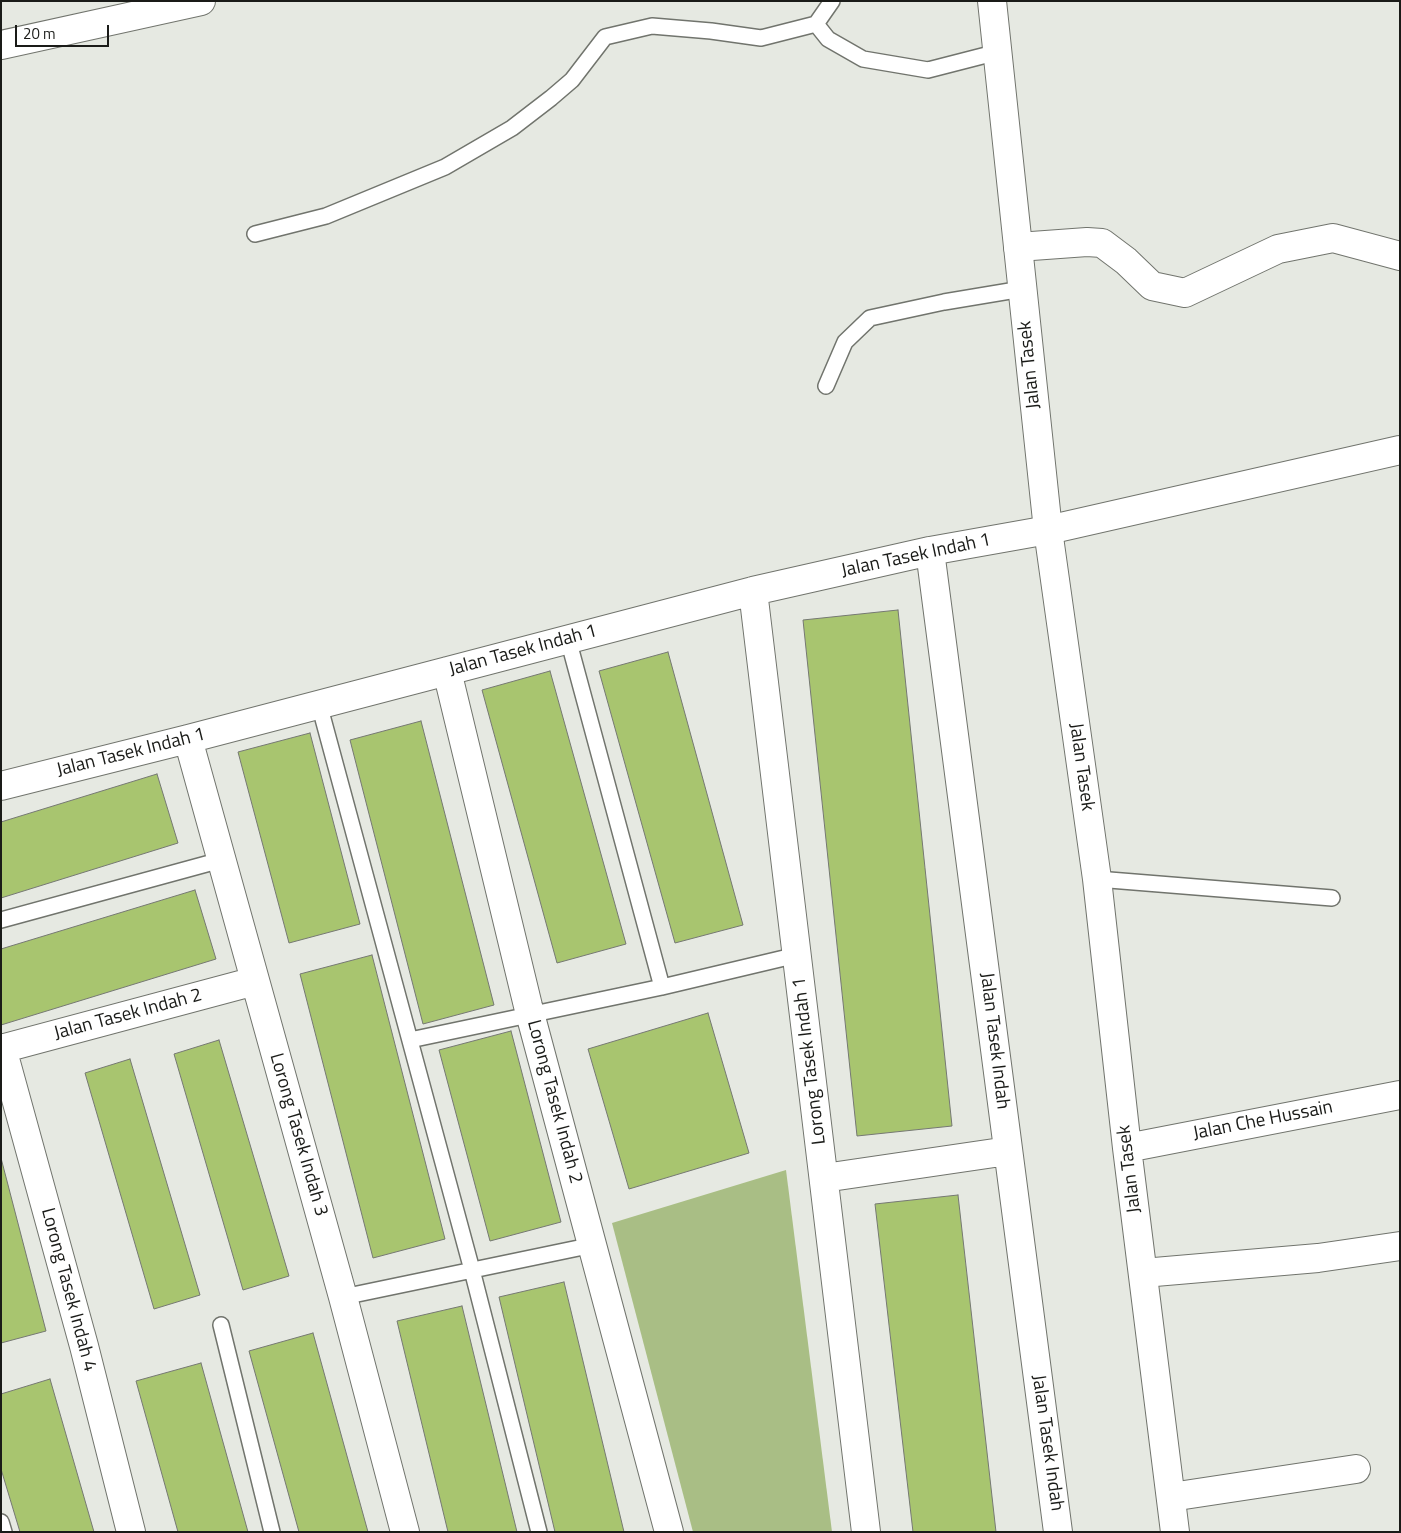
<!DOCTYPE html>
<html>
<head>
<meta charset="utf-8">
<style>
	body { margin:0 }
	#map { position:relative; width:1401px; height:1533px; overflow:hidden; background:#e6e9e2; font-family:"Titillium Web",sans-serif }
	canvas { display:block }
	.frame { position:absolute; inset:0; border:2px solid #1a1b18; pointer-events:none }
	.scale { position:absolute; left:15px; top:25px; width:94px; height:22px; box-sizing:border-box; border:2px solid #1a1b18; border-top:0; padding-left:6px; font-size:15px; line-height:18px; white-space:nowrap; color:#1a1b18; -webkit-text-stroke:4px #fff; paint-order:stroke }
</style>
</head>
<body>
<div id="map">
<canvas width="1401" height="1533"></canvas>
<div class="frame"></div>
<div class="scale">20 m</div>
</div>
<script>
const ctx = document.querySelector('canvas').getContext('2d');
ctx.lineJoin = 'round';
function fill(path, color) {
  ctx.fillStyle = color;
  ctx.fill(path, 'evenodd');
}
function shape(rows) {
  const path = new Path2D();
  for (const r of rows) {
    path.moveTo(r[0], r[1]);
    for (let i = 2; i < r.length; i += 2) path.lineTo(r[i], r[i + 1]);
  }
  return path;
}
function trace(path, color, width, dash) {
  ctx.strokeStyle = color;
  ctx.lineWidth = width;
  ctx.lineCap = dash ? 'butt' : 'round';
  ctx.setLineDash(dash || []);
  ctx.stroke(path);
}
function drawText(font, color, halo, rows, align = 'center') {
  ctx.font = font + ' "Titillium Web",sans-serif';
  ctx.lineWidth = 4;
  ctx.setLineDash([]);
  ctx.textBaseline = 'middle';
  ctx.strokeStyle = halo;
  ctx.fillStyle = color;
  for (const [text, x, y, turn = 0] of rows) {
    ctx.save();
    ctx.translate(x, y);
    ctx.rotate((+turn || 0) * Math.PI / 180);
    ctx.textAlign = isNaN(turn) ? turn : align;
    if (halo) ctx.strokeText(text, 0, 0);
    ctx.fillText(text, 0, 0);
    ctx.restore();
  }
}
fill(shape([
	[786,1170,832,1532,693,1532,612,1223]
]), '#a9be85');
const building = shape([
	[898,610,952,1126,857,1136,803,620,898,610],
	[668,652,743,925,675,943,599,671,668,652],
	[550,671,626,944,557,963,482,690,550,671],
	[421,721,494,1005,423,1024,350,740,421,721],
	[310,733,360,924,289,943,238,752,310,733],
	[157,774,178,843,1,898,1,822,157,774],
	[195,890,216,959,1,1025,1,949,195,890],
	[372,955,445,1239,373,1258,300,974,372,955],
	[708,1013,749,1153,629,1189,588,1049,708,1013],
	[511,1031,561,1222,490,1241,439,1050,511,1031],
	[219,1040,289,1276,243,1290,174,1054,219,1040],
	[130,1059,200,1295,154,1309,85,1073,130,1059],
	[1,1158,46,1331,1,1343,1,1158],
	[958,1195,996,1532,913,1532,875,1204,958,1195],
	[564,1282,624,1532,555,1532,499,1297,564,1282],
	[462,1306,517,1532,448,1532,397,1321,462,1306],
	[313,1333,368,1532,299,1532,249,1351,313,1333],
	[201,1363,248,1532,178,1532,136,1381,201,1363],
	[50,1379,94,1532,20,1532,1,1469,1,1394,50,1379]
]);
fill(building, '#a8c56f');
trace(building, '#757872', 1);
const service = shape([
	[816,24,828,39,863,59,928,70,998,52],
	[255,234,326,216,445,167,512,128,551,98,572,80,605,37,652,26,711,31,761,38,816,24,832,1],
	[826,386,845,342,870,318,944,302,1022,289],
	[568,639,662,987],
	[319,704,472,1270,539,1532],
	[1097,879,1332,898],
	[1,920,221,860],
	[410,1040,662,987,797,955],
	[343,1297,593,1245],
	[221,1325,272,1532],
	[1,1522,4,1532]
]);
const minor = shape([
	[1,45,201,1],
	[1018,247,1087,242,1102,243,1126,261,1152,286,1185,293,1278,249,1333,238,1400,256],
	[930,551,1058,1532],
	[753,591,866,1532],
	[447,671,528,1006,669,1532],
	[188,739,343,1297,405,1532],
	[1,786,188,739,753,591,930,551,1048,530,1400,450],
	[2,1048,84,1346,131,1532],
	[1,1049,255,981],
	[824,1178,1008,1151],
	[1143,1273,1318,1258,1400,1246],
	[1171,1497,1356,1469]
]);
const secondary = shape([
	[992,1,1048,530,1097,879,1127,1148,1175,1532],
	[1127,1148,1400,1095]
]);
trace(service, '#71746d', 18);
trace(minor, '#71746d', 30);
trace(secondary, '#71746d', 30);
trace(service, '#fff', 15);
trace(minor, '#fff', 28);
trace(secondary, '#fff', 28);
drawText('19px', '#1a1b18', '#fff', [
	["Jalan Tasek",1030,365,-96],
	["Jalan Tasek Indah 1",916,556,-12],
	["Jalan Tasek Indah 1",523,651,-15],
	["Jalan Tasek Indah 1",131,753,-14],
	["Jalan Tasek",1081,767,82],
	["Jalan Tasek Indah 2",128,1015,-15],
	["Jalan Tasek Indah",994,1041,83],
	["Lorong Tasek Indah 1",810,1061,-97],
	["Lorong Tasek Indah 2",554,1102,75],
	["Jalan Che Hussain",1263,1121,-11],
	["Lorong Tasek Indah 3",298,1135,74],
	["Jalan Tasek",1130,1169,-97],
	["Lorong Tasek Indah 4",68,1290,75],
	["Jalan Tasek Indah",1047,1443,82]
]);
</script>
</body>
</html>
